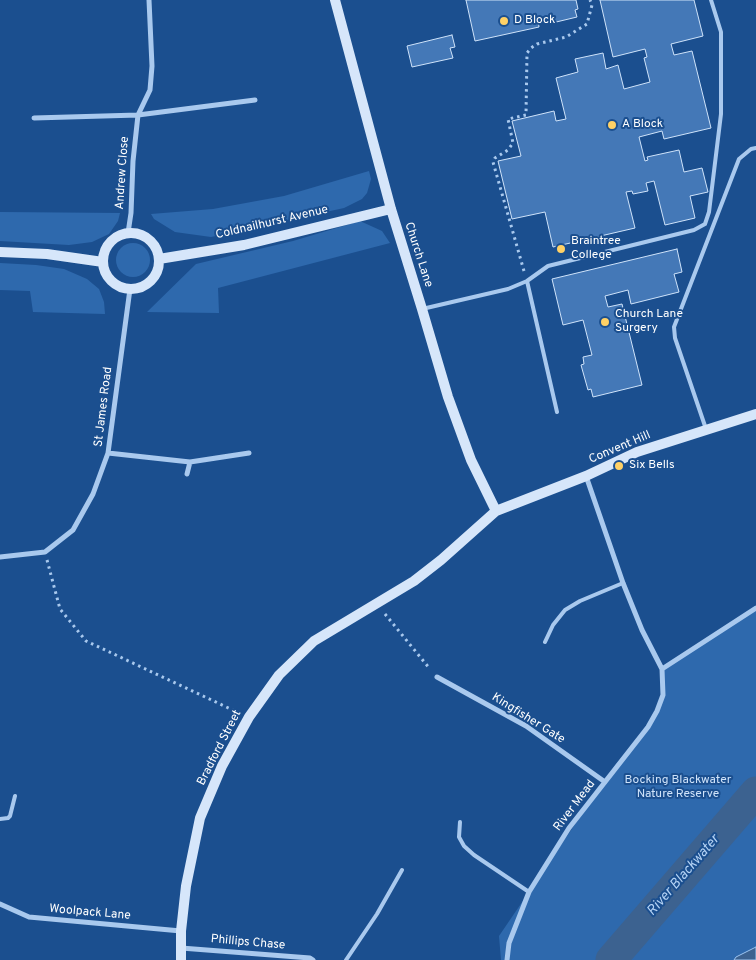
<!DOCTYPE html>
<html>
<head>
<meta charset="utf-8">
<style>
	body { margin:0 }
	canvas { display:block; background:#1b4f8f }
</style>
</head>
<body>
<canvas width="756" height="960"></canvas>
<script>
const ctx = document.querySelector('canvas').getContext('2d');
ctx.lineJoin = 'round';
function fill(path, color) {
  ctx.fillStyle = color;
  ctx.fill(path, 'evenodd');
}
function shape(rows) {
  const path = new Path2D();
  for (const r of rows) {
    if (r.length === 3) {
      path.moveTo(r[0] + r[2], r[1]);
      path.arc(r[0], r[1], r[2], 0, 2 * Math.PI);
      continue;
    }
    path.moveTo(r[0], r[1]);
    for (let i = 2; i < r.length; i += 2) path.lineTo(r[i], r[i + 1]);
  }
  return path;
}
function trace(path, color, width, dash) {
  ctx.strokeStyle = color;
  ctx.lineWidth = width;
  ctx.lineCap = dash ? 'butt' : 'round';
  ctx.setLineDash(dash || []);
  ctx.stroke(path);
}
function drawText(font, color, halo, rows, align = 'center') {
  ctx.font = font + ' Overpass,sans-serif';
  ctx.lineWidth = 4;
  ctx.setLineDash([]);
  ctx.textBaseline = 'middle';
  ctx.strokeStyle = halo;
  ctx.fillStyle = color;
  for (const [text, x, y, turn = 0] of rows) {
    ctx.save();
    ctx.translate(x, y);
    ctx.rotate((+turn || 0) * Math.PI / 180);
    ctx.textAlign = isNaN(turn) ? turn : align;
    if (halo) ctx.strokeText(text, 0, 0);
    ctx.fillText(text, 0, 0);
    ctx.restore();
  }
}
fill(shape([
	[369,171,371,179,367,193,362,199,344,208,211,237,175,232,154,219,151,214,213,209,284,196],
	[0,212,120,213,118,221,109,234,92,242,69,245,0,241],
	[360,221,382,231,390,243,218,288,219,313,147,312,196,264,293,241],
	[133,260,17],
	[0,263,36,265,64,269,87,279,99,289,104,302,105,314,33,312,30,291,0,290],
	[756,608,756,960,501,960,499,936,616,764,648,727,663,695,662,669]
]), '#2e69ad');
const water = shape([
	[756,947,756,960,734,960,736,957,756,947]
]);
fill(water, '#3c6290');
trace(water, '#9cc4f0', 1);
trace(shape([
	[611,960,756,792]
]), '#3c6290', 31);
const building = shape([
	[466,0,576,0,578,9,575,10,577,17,552,23,550,16,538,19,539,27,475,41,466,0],
	[600,0,694,0,703,36,671,44,674,55,692,51,711,128,664,139,662,131,639,137,645,161,648,160,647,157,679,150,684,172,702,168,708,192,690,196,695,218,665,225,654,181,646,183,648,191,633,194,632,191,626,192,635,228,553,247,545,212,512,219,498,161,521,156,512,121,554,111,556,121,566,119,556,78,578,72,575,59,603,53,606,69,618,65,624,89,650,82,644,58,647,57,645,49,613,57,600,0],
	[452,35,455,47,450,48,453,58,412,67,407,46,452,35],
	[677,249,682,272,674,274,679,292,631,304,628,290,605,296,608,307,622,304,642,385,593,397,591,389,588,390,581,365,584,364,583,357,592,355,583,320,563,325,552,279,677,249]
]);
fill(building, '#4478b7');
trace(building, '#cfe3fa', 1);
trace(shape([
	[524,271,493,162,495,158,508,150,513,143,508,119,526,115,527,53,531,48,537,44,566,37,587,24,592,5,590,0],
	[47,560,60,609,86,641,237,712],
	[385,614,430,669]
]), '#a9c9ee', 3, [2.5, 4]);
trace(shape([
	[527,281,557,412],
	[422,309,508,289,527,281,548,266,694,230,705,224,709,212,721,114,721,32,711,0],
	[706,429,675,338,674,327,739,159,751,149,756,148],
	[545,642,553,625,565,610,580,601,623,583],
	[0,819,8,818,10,816,15,796],
	[460,822,459,837,464,846,474,855,529,892],
	[346,960,377,914,402,870]
]), '#a9c9ee', 4);
trace(shape([
	[34,118,138,115,255,100],
	[128,233,131,213,133,161,138,115,150,90,152,66,149,0],
	[108,453,190,462,249,453],
	[187,474,190,462],
	[0,557,45,552,73,530,93,494,108,453,130,289],
	[662,669,756,608],
	[437,677,526,726,605,782],
	[0,904,29,917,181,931],
	[181,948,310,958,313,960],
	[507,960,509,943,529,892,569,828,648,727,657,711,663,695,662,669,642,630,623,583,586,476]
]), '#a9c9ee', 5);
trace(shape([
	[335,0,391,209,422,309,448,397,471,460,496,511],
	[131,261,28],
	[0,252,47,254,103,262],
	[159,259,244,245,391,209],
	[181,960,181,931,186,886,200,818,222,766,249,717,279,675,314,641,414,581,441,560,496,511,586,476,637,452,756,414]
]), '#d6e6fa', 10);
for (const [x, y, r, color] of [
	[504,21,5,"#ffd166"],
	[612,125,5,"#ffd166"],
	[561,249,5,"#ffd166"],
	[605,322,5,"#ffd166"],
	[619,466,5,"#ffd166"]
]) {
  const dot = new Path2D();
  dot.arc(x, y, r, 0, 2 * Math.PI);
  ctx.fillStyle = color;
  ctx.fill(dot);
  trace(dot, '#1b4f8f', 2);
}
drawText('12px', '#fff', '#1b4f8f', [
	["D Block",514,21],
	["A Block",622,125],
	["Braintree",571,242],
	["College",571,256],
	["Church Lane",615,315],
	["Surgery",615,329],
	["Six Bells",629,466]
], 'left');
drawText('12px', '#fff', '#1b4f8f', [
	["Andrew Close",123,173,-86],
	["Coldnailhurst Avenue",272,223,-13],
	["Church Lane",418,255,72],
	["St James Road",104,407,-83],
	["Convent Hill",620,448,-23],
	["Kingfisher Gate",528,719,32],
	["Bradford Street",220,748,-63],
	["River Mead",575,806,-53],
	["Woolpack Lane",90,913,5],
	["Phillips Chase",248,943,5]
]);
drawText('12px', '#cfe3fa', '#1b4f8f', [
	["Bocking Blackwater",678,781],
	["Nature Reserve",678,795]
]);
drawText('italic 14px', '#b5d3f5', '#1b4f8f', [
	["River Blackwater",684,876,-49]
]);
</script>
</body>
</html>
